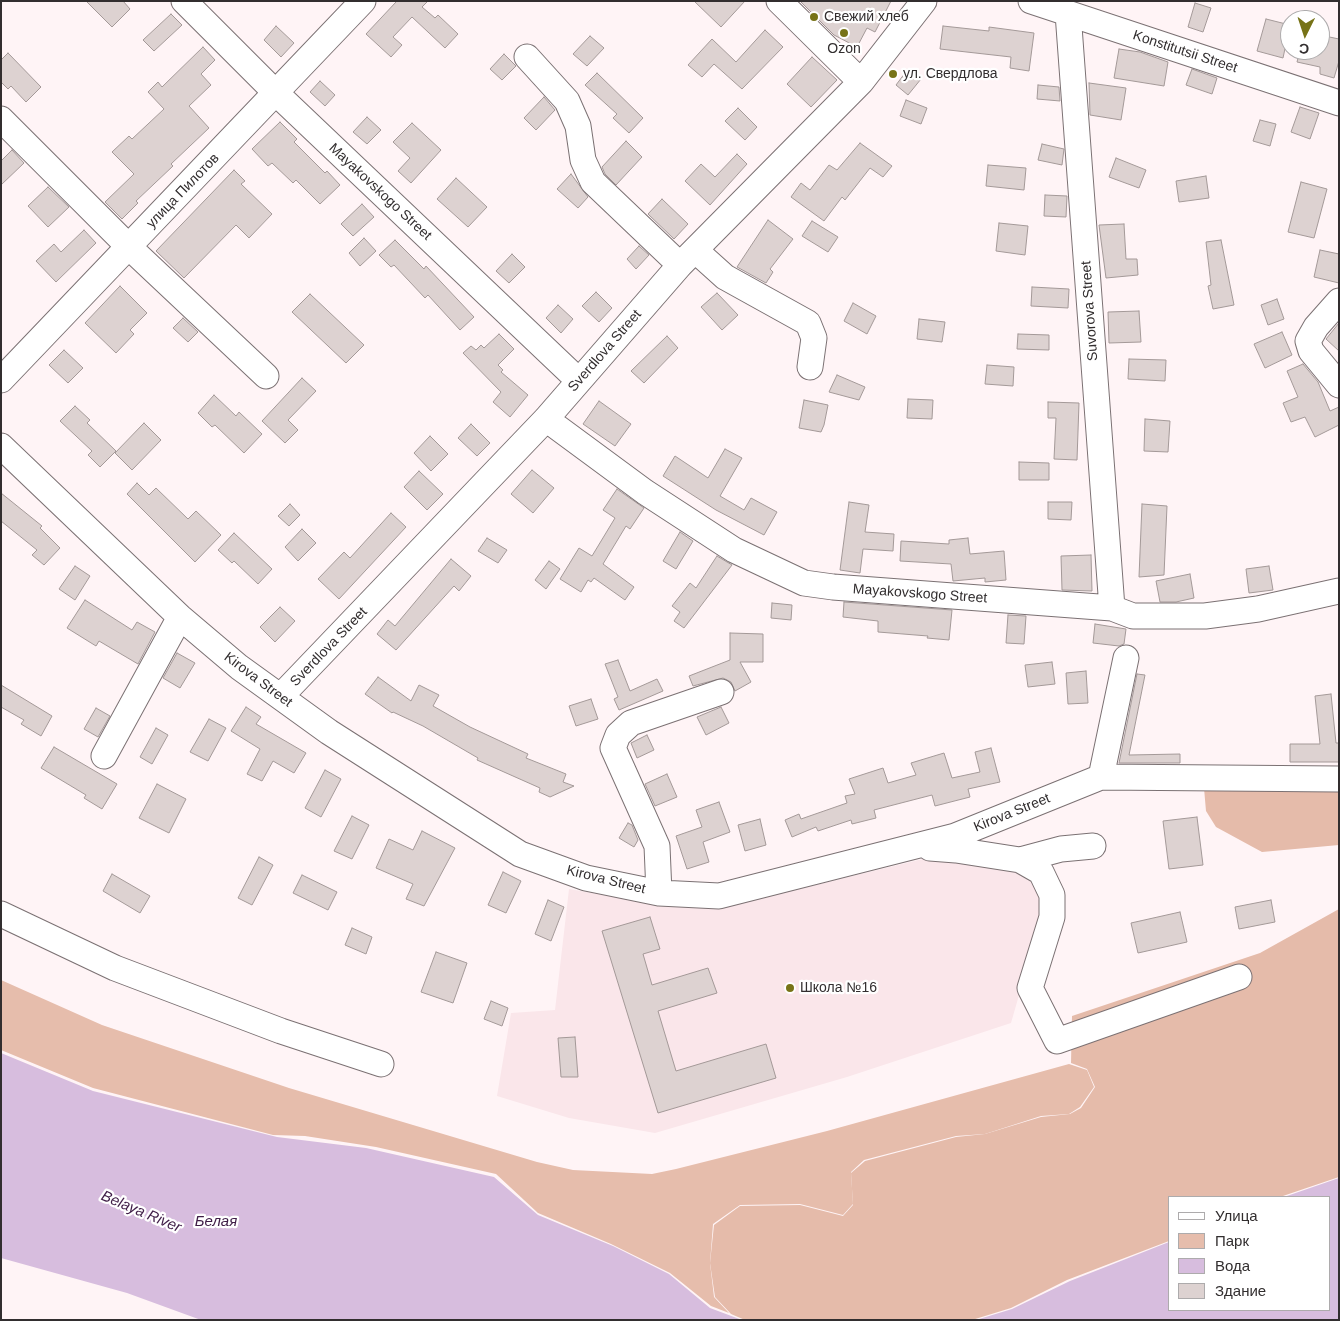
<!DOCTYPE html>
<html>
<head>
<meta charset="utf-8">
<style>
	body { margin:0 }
	#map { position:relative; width:1340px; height:1321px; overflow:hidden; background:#fff4f6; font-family:Helvetica,sans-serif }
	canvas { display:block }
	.frame { position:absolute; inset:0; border:2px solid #322e2f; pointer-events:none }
	.legend { position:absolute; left:1168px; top:1196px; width:162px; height:115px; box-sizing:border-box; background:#fff; border:1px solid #adabac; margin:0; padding:6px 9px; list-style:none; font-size:15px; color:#322e2f }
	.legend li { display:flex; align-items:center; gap:10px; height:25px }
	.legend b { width:25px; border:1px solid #adabac }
	.north { position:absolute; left:1280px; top:10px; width:50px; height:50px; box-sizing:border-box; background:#fff; border:1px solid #adabac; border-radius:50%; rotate:184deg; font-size:14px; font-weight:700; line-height:20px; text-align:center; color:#322e2f }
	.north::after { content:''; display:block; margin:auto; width:18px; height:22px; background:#777317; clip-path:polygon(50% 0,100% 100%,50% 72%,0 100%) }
</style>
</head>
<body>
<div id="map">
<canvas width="1340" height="1321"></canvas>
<div class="frame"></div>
<ul class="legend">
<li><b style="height:6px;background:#fff"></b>Улица</li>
<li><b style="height:14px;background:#e6bdac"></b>Парк</li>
<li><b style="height:14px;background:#d7bdde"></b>Вода</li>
<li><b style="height:14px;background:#ddd2d1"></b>Здание</li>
</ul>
<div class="north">С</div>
</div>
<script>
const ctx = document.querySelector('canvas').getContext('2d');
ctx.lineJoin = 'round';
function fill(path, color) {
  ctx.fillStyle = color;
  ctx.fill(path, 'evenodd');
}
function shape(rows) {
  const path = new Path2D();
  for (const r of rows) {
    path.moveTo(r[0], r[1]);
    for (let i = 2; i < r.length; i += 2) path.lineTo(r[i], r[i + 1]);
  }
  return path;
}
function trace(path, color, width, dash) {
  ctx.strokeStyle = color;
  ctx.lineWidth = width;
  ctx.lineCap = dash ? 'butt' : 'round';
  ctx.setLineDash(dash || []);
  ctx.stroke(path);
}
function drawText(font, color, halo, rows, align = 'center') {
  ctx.font = font + ' Helvetica,sans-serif';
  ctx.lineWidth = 4.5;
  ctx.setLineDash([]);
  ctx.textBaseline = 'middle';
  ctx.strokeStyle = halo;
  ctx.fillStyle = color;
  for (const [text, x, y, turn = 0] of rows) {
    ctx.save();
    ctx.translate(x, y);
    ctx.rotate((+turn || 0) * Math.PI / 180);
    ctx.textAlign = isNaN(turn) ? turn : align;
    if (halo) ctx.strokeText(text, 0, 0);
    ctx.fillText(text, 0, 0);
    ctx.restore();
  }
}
fill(shape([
	[931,857,995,863,1032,875,1042,896,1040,922,1011,1023,847,1077,655,1133,569,1118,497,1096,511,1013,555,1010,569,889,645,902,707,906,745,902]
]), '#fae6ea');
fill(shape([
	[1,980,102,1025,289,1088,537,1162,573,1170,652,1174,676,1169,827,1131,1069,1064,1087,1070,1094,1087,1080,1107,1069,1114,1041,1116,985,1134,956,1136,864,1160,851,1172,853,1204,843,1215,800,1204,740,1205,713,1224,710,1263,714,1297,729,1313,711,1306,670,1273,611,1244,538,1213,496,1174,376,1147,305,1136,273,1135,93,1088,1,1050]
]), '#e6bdac');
fill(shape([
	[1204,788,1339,790,1339,845,1262,852,1216,827,1206,811],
	[1339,909,1339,1177,1280,1197,1169,1197,1169,1241,1067,1280,1011,1308,972,1320,745,1320,731,1314,715,1297,710,1263,714,1225,740,1206,800,1205,843,1216,853,1205,851,1173,865,1161,956,1137,985,1134,1041,1117,1070,1114,1081,1108,1095,1087,1087,1069,1071,1063,1072,1016,1260,953]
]), '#e5bbaa');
fill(shape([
	[1,1053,93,1091,277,1137,366,1148,494,1177,538,1215,613,1246,669,1274,710,1308,742,1320,201,1320,127,1293,1,1258],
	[1339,1178,1339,1320,976,1320,1012,1309,1070,1281,1169,1242,1169,1310,1329,1310,1329,1197,1284,1197]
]), '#d7bdde');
const building = shape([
	[86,1,123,1,130,9,112,27,86,1],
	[395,1,428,1,422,7,435,18,438,15,458,34,445,48,412,17,393,37,402,45,391,57,366,34,396,2,395,1],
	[694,1,745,1,721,27,694,1],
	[800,1,891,1,875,32,867,28,857,47,834,35,800,1],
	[1195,3,1211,8,1203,32,1188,27,1195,3],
	[171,14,182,25,154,51,143,40,171,14],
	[1266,19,1290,25,1283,58,1257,51,1266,19],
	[276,26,294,43,281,57,264,40,276,26],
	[943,26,989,31,989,27,1034,33,1029,71,1010,68,1011,57,940,49,943,26],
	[765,30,783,47,742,89,714,64,702,77,688,65,712,39,736,62,765,30],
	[1320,35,1339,39,1339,61,1334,78,1320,74,1320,67,1297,62,1300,50,1320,50,1320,35],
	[590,36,604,48,587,66,573,54,590,36],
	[203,47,215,60,201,74,211,85,189,106,209,128,171,164,173,166,136,201,138,203,122,219,105,202,134,174,112,152,129,136,132,139,164,109,148,92,158,82,162,87,203,47],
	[1119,49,1140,52,1168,62,1164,86,1114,78,1119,49],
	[8,53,41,87,26,102,11,86,8,89,1,82,1,60,8,53],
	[504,54,516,66,502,80,490,69,504,54],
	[812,57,837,80,811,107,787,84,812,57],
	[908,69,921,79,908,95,896,85,908,69],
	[1192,69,1217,78,1212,94,1186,85,1192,69],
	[597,73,643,118,629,133,613,118,617,114,585,85,597,73],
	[320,81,335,95,325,106,310,92,320,81],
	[1089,83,1126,88,1121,120,1090,115,1089,83],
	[1038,85,1059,87,1060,101,1037,99,1038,85],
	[544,97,555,110,536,130,524,118,544,97],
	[906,100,927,108,921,124,900,116,906,100],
	[1300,107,1319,113,1310,139,1291,132,1300,107],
	[738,108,757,127,745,140,725,121,738,108],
	[367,117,381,130,367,144,353,132,367,117],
	[1260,120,1276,124,1270,146,1253,141,1260,120],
	[280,122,297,139,294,142,325,173,327,171,340,185,320,204,296,180,293,183,272,163,268,166,252,149,280,122],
	[412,123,441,150,411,183,398,171,410,158,393,142,412,123],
	[626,141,642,157,616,185,605,174,602,167,626,141],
	[860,143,892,166,883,177,870,168,845,200,842,197,824,221,791,197,801,183,810,190,829,165,837,170,860,143],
	[1042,144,1064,149,1062,165,1038,160,1042,144],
	[12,150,24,163,1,185,1,161,12,150],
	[737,154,747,164,710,205,685,181,701,164,715,177,737,154],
	[1116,158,1146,170,1139,188,1109,177,1116,158],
	[988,165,1026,168,1024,190,986,186,988,165],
	[234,170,245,181,241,184,272,214,249,238,236,225,184,278,156,251,234,170],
	[571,174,588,197,578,208,557,189,571,174],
	[1206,176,1209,198,1179,202,1176,181,1206,176],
	[456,178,487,207,468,227,437,199,456,178],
	[1301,182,1327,189,1314,238,1288,232,1301,182],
	[48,187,69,207,48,227,28,206,48,187],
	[1045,195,1067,196,1066,217,1044,216,1045,195],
	[662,199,688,224,674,239,648,214,662,199],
	[362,204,374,217,353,236,341,224,362,204],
	[768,220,793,239,770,269,773,272,766,283,737,267,768,220],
	[812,221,838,237,828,252,802,236,812,221],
	[999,223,1028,226,1025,255,996,251,999,223],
	[1124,224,1126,259,1137,259,1138,275,1106,278,1099,225,1124,224],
	[84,230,96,243,56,282,36,261,54,244,61,252,84,230],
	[364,238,376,251,360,266,349,253,364,238],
	[395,240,424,269,426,266,474,317,460,330,428,295,425,298,394,265,391,267,379,255,395,240],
	[1221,240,1234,305,1213,309,1208,286,1211,285,1206,242,1221,240],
	[639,246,649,255,636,269,627,259,639,246],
	[1320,250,1339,254,1339,283,1314,277,1320,250],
	[512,254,525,267,509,283,496,271,512,254],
	[120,286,147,313,130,330,134,334,116,353,85,323,120,286],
	[1032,287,1069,289,1068,308,1031,306,1032,287],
	[596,292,612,308,599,322,582,306,596,292],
	[717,293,738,315,722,330,701,307,717,293],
	[310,294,364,345,346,363,292,312,310,294],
	[1277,299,1284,319,1268,325,1261,305,1277,299],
	[853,303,876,316,867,334,844,321,853,303],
	[558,305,573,319,561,333,546,318,558,305],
	[1139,311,1141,342,1109,343,1108,312,1139,311],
	[183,318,198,332,188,342,173,328,183,318],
	[919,319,945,322,942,342,917,339,919,319],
	[1339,323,1339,351,1326,339,1339,323],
	[1282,332,1292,355,1265,368,1254,344,1282,332],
	[499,334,514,349,498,365,503,370,501,372,528,395,510,417,493,402,501,392,463,353,471,346,476,350,481,345,484,348,499,334],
	[1018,334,1049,335,1049,350,1017,349,1018,334],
	[667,336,678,348,644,383,631,371,667,336],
	[64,350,83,368,68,383,49,365,64,350],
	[1129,359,1166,360,1165,381,1128,379,1129,359],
	[1303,364,1318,382,1330,411,1339,407,1339,425,1315,437,1305,417,1291,422,1283,403,1298,397,1287,371,1303,364],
	[987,365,1014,367,1013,386,985,384,987,365],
	[837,375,865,387,859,400,829,392,837,375],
	[302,378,316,391,288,420,298,430,285,443,262,421,302,378],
	[214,395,236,416,239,412,262,434,244,453,215,425,212,427,198,413,214,395],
	[908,399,933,400,932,419,907,418,908,399],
	[804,400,828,405,824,425,821,432,799,428,804,400],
	[599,401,631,424,615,446,583,424,599,401],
	[1048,402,1079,403,1077,460,1054,459,1056,418,1048,418,1048,402],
	[75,406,90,420,87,423,116,451,100,467,88,455,92,451,60,421,75,406],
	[1145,419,1170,421,1168,452,1144,451,1145,419],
	[144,423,161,440,132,470,115,453,144,423],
	[471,424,490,443,477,456,458,438,471,424],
	[430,436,448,454,431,471,414,453,430,436],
	[725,449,742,458,720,496,744,510,751,498,777,512,764,535,716,510,663,476,675,456,708,478,725,449],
	[1019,462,1049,463,1049,480,1019,480,1019,462],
	[532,470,554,488,533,513,511,494,532,470],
	[419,471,443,494,427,510,404,487,419,471],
	[137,483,149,495,156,488,188,519,196,511,221,535,195,562,127,494,137,483],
	[617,489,644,508,630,529,626,526,603,564,634,587,625,600,594,578,591,582,588,580,581,592,560,579,579,548,592,556,615,518,603,510,617,489],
	[1,493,42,526,40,528,60,548,44,565,32,555,37,550,1,521,1,493],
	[849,502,869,505,865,532,894,534,893,551,863,549,860,573,840,570,849,502],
	[1048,502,1072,502,1071,520,1048,519,1048,502],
	[290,504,300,515,289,526,278,516,290,504],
	[1142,504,1167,506,1164,575,1139,577,1142,504],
	[391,513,406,527,339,599,318,579,344,552,350,558,391,513],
	[302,529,316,543,298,561,285,547,302,529],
	[680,532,693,541,676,569,663,561,680,532],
	[234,533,272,569,258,584,234,561,232,563,218,550,234,533],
	[487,538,507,550,498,563,478,551,487,538],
	[968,538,970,554,1004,551,1006,580,985,582,985,578,953,581,951,564,900,561,901,541,949,544,949,540,968,538],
	[1091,555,1092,591,1062,590,1061,556,1091,555],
	[717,556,732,565,684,628,674,621,680,612,672,606,690,583,696,588,717,556],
	[451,559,471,576,459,591,454,586,396,650,377,634,388,620,395,626,451,559],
	[549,561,560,569,546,589,535,580,549,561],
	[75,566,90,576,75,600,59,589,75,566],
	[1269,566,1273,590,1249,593,1246,569,1269,566],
	[1190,574,1194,598,1176,602,1160,602,1156,581,1190,574],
	[85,600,132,630,137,622,155,632,138,664,99,641,96,646,67,628,85,600],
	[844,602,952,610,949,640,927,638,928,636,878,632,878,621,843,617,844,602],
	[772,603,792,605,791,620,771,618,772,603],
	[280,607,295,621,275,642,260,627,280,607],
	[1008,615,1026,616,1024,644,1006,643,1008,615],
	[1095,624,1126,629,1124,644,1119,646,1093,643,1095,624],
	[730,633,763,634,763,662,740,662,751,682,735,691,731,682,723,678,693,686,689,676,730,660,730,633],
	[177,653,195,663,180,688,163,678,177,653],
	[618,660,630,691,657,679,663,691,619,710,614,699,618,697,605,664,618,660],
	[1052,662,1055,684,1028,687,1025,665,1052,662],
	[1086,671,1088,703,1068,704,1066,673,1086,671],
	[1137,674,1145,675,1129,755,1180,754,1180,763,1119,763,1137,674],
	[378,677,411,701,419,685,439,695,433,706,470,727,528,754,526,758,566,774,563,782,574,786,550,797,539,792,540,788,477,760,478,758,423,726,393,712,392,713,365,694,378,677],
	[1,685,52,716,41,736,21,724,24,720,1,707,1,685],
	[1331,694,1336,743,1339,743,1339,762,1290,762,1290,744,1320,744,1315,696,1331,694],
	[591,699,598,719,576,726,569,706,591,699],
	[246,707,261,717,256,724,306,753,294,773,273,761,262,781,247,774,260,749,231,731,246,707],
	[721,707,729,723,706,735,697,717,721,707],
	[96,708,110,716,98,737,84,729,96,708],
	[209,719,226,728,208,761,190,752,209,719],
	[156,728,168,735,152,764,140,757,156,728],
	[647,735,654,750,637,758,631,743,647,735],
	[54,747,117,784,102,809,84,798,86,795,41,768,54,747],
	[991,748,1000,782,968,789,970,797,935,806,932,795,874,810,876,818,852,824,851,820,818,831,816,827,792,837,785,820,799,814,801,819,847,803,845,796,855,794,849,779,883,768,888,783,916,775,911,763,944,753,952,778,980,772,975,752,991,748],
	[325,770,341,779,321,817,305,808,325,770],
	[667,774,677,797,655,806,645,784,667,774],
	[157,784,186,799,169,833,139,818,157,784],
	[719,802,730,832,703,842,709,862,687,869,676,836,702,827,696,810,719,802],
	[352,816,369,825,352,859,334,851,352,816],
	[1197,817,1203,865,1169,869,1163,821,1197,817],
	[760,819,766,845,745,851,738,825,760,819],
	[628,823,632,825,638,840,634,847,619,838,628,823],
	[422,831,455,848,424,906,406,899,413,884,376,868,389,839,413,850,422,831],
	[259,857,273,865,252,905,238,898,259,857],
	[503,872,521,881,506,913,488,905,503,872],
	[112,874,150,896,140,913,103,891,112,874],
	[302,875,337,892,328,910,293,893,302,875],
	[548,900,564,907,551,941,535,934,548,900],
	[1271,900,1275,922,1239,929,1235,907,1271,900],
	[1180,912,1187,942,1138,953,1131,923,1180,912],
	[650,917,660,949,643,954,652,985,708,968,717,993,658,1011,676,1071,766,1044,776,1078,658,1113,602,931,650,917],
	[352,928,372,937,366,954,345,945,352,928],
	[436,952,467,963,453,1003,421,992,436,952],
	[491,1001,508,1008,502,1026,484,1019,491,1001],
	[575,1037,578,1077,561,1077,558,1038,575,1037]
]);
fill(building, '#ddd2d1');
trace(building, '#a49998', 1);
const minor = shape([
	[184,1,277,94,578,380],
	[779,1,861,82],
	[1031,1,1339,103],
	[1068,13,1112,608],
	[527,57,567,101,578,126,583,160,593,182,680,265],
	[1,119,129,247,266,376],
	[695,250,725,277,808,323,814,338,810,367],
	[1339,301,1316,327,1308,341,1311,351,1339,385],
	[1,380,363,1],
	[546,419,645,492,734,550,804,583,833,587,1112,608,1133,616,1205,616,1258,609,1339,591],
	[1,446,180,617,239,667,329,732,520,854,586,878,659,893,719,896,955,836,1101,777,1339,779],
	[281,696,546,419,680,265,861,82,924,1],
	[104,756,180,617],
	[1101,777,1126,658],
	[930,848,956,850,1020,860,1041,872,1052,895,1052,917,1030,988,1057,1041,1239,977],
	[1020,860,1061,849,1093,846],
	[659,893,657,846,613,748,618,735,631,723,721,692],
	[1,914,115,968,281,1031,381,1064]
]);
trace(minor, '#7b7173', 27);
trace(minor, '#fff', 25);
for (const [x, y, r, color] of [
	[814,17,5,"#777317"],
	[844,33,5,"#777317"],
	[893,74,5,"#777317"],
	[790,988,5,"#777317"]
]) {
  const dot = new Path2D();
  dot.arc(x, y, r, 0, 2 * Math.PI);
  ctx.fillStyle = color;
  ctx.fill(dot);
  trace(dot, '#fff', 2);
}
drawText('14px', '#322e2f', '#fff', [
	["Свежий хлеб",824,17],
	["Ozon",844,49,"center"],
	["ул. Свердлова",903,74],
	["Школа №16",800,988]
], 'left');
drawText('14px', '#322e2f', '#fff', [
	["Konstitutsii Street",1185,52,18],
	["улица Пилотов",183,191,-46],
	["Mayakovskogo Street",380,192,43],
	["Suvorova Street",1090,311,-94],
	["Sverdlova Street",605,351,-49],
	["Mayakovskogo Street",920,594,4],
	["Sverdlova Street",329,647,-46],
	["Kirova Street",258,680,37],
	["Kirova Street",1012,813,-22],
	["Kirova Street",606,880,14]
]);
drawText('italic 15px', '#3e1c46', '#fff', [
	["Belaya River",141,1212,23],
	["Белая",216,1222]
]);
</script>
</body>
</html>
